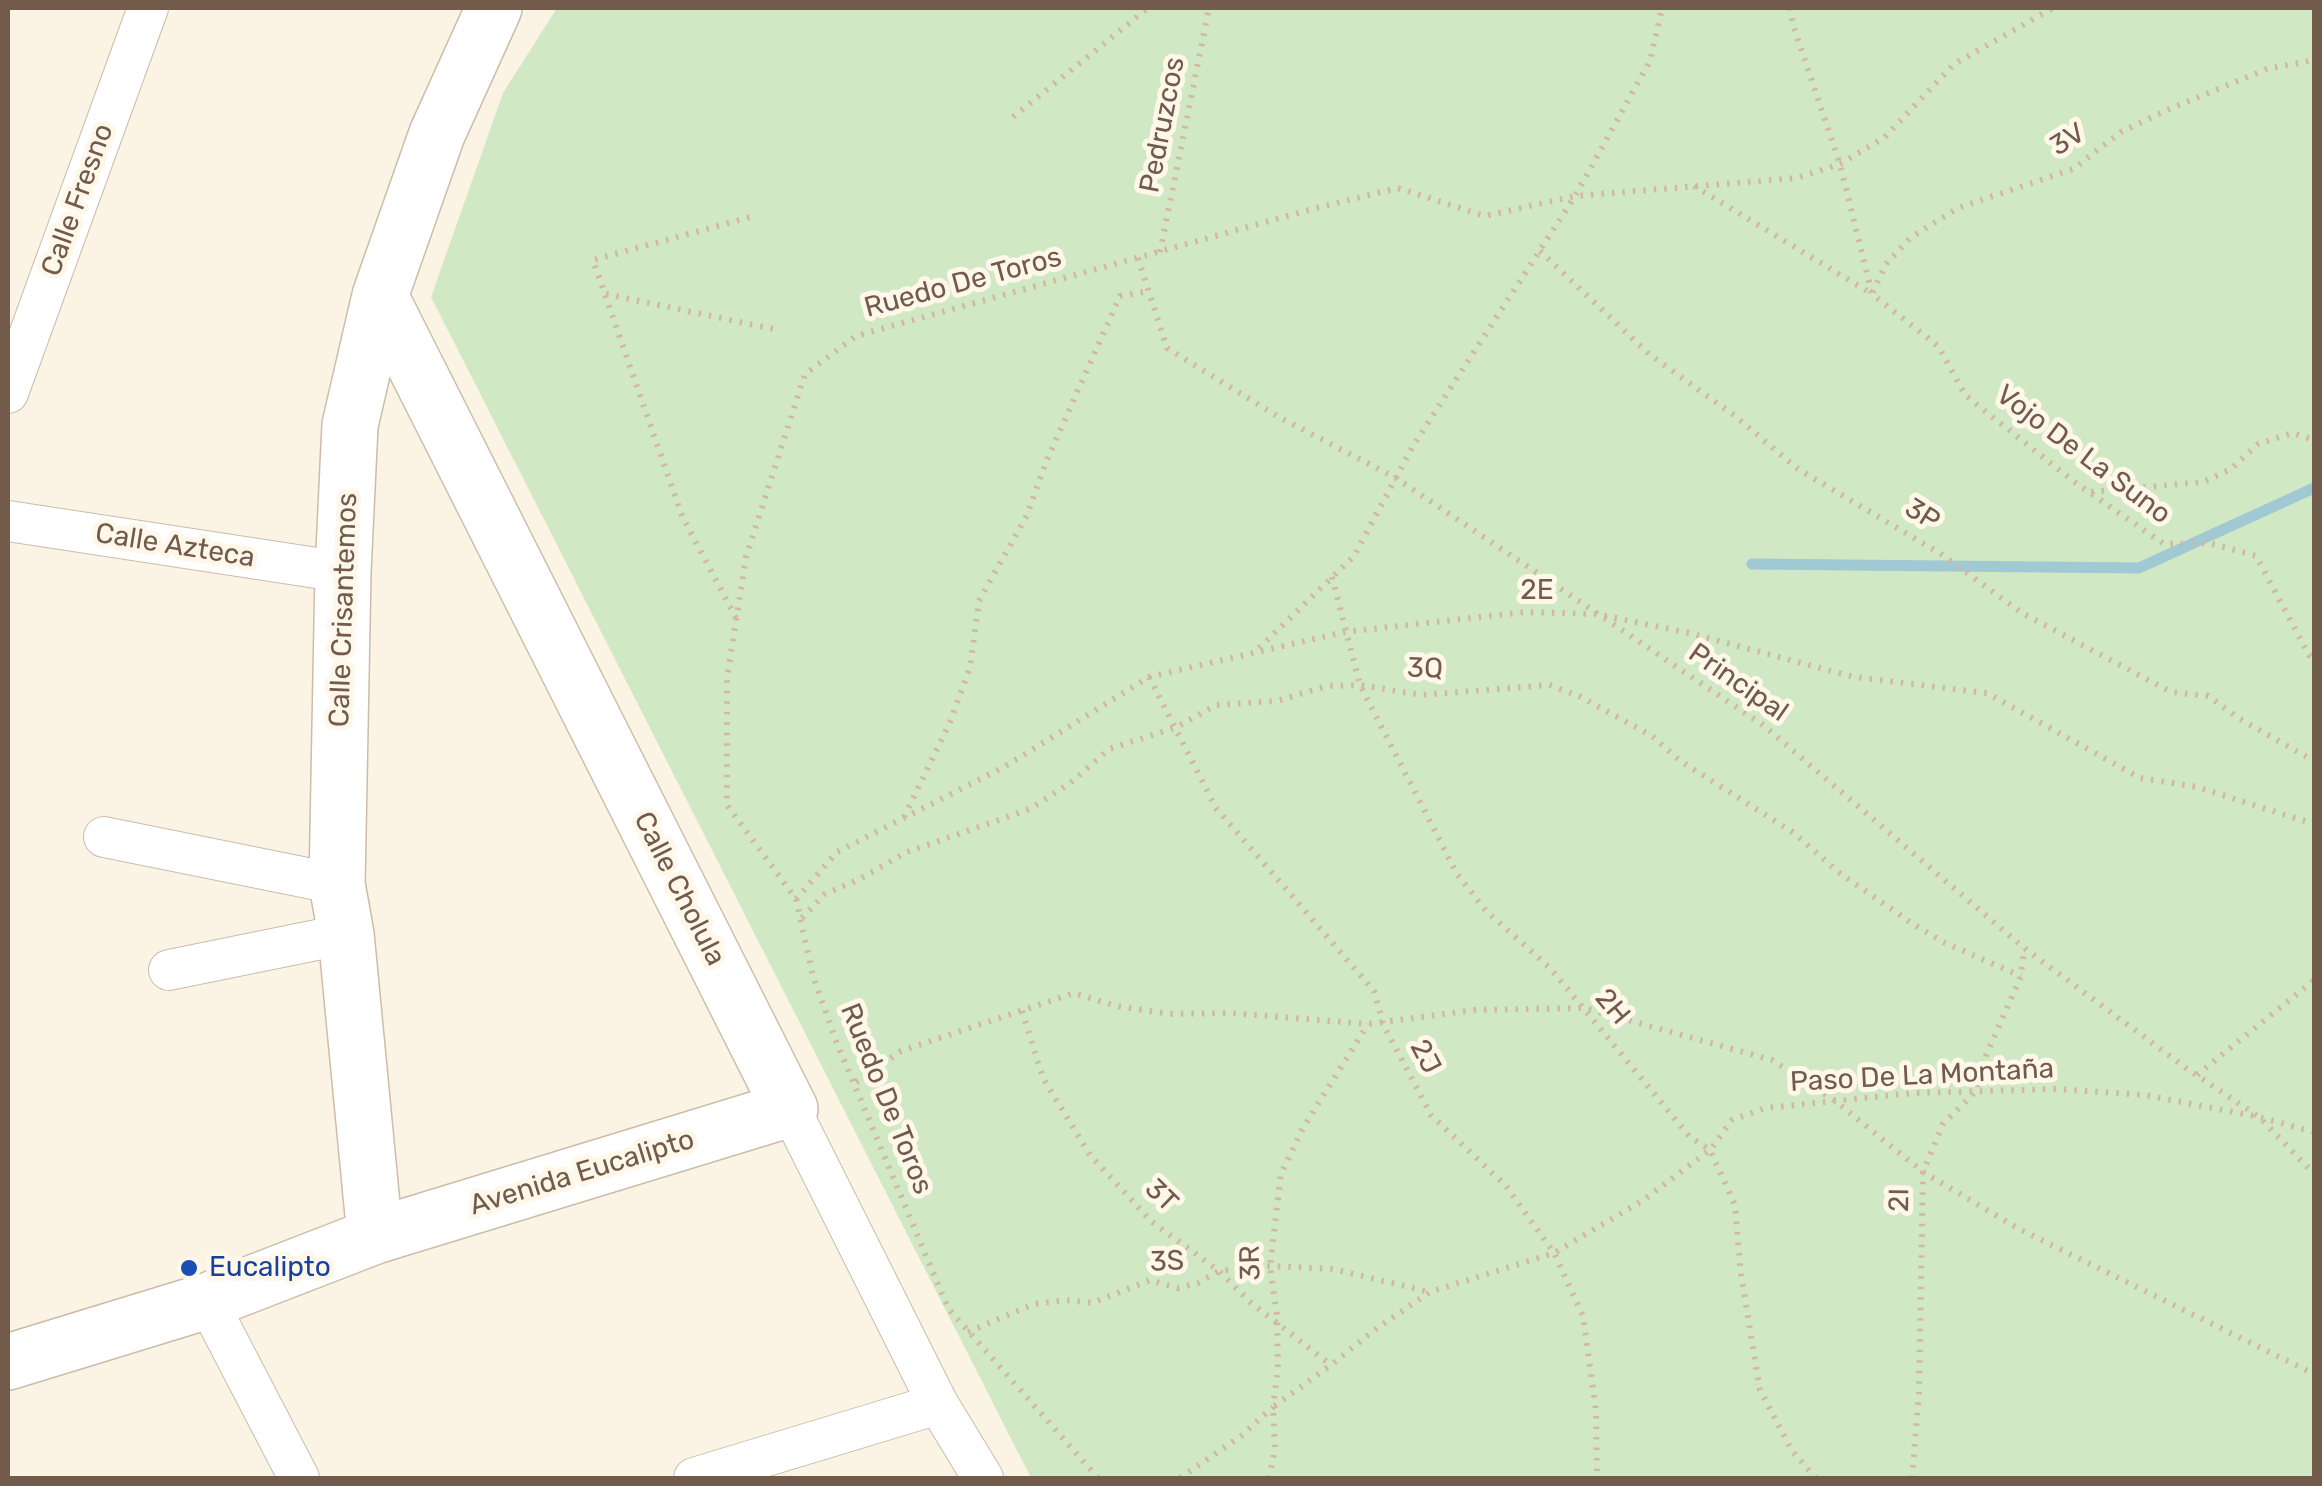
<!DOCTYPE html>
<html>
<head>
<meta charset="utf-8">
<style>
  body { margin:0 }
  #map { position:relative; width:2322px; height:1486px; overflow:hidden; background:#fbf4e4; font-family:Rubik,sans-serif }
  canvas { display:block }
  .frame { position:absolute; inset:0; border:10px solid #725b4b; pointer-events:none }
</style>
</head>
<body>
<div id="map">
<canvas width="2322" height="1486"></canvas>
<div class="frame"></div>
</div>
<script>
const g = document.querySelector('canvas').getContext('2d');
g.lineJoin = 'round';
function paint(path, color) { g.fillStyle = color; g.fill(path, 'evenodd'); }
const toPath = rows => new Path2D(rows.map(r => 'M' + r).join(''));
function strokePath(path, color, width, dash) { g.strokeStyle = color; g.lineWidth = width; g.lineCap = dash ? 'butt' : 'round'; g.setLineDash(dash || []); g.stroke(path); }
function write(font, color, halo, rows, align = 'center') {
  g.font = font + ' Rubik,sans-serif'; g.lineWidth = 10; g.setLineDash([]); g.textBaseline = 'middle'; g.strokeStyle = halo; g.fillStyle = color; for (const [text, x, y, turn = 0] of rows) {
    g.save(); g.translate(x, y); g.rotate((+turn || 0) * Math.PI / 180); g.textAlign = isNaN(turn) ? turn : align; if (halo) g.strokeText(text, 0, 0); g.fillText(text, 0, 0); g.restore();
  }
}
paint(toPath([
  [557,8,2314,8,2314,1478,1031,1478,431,297,503,93]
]), '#d0e8c4');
strokePath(toPath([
  [1752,564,2139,568,2314,488]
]), '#a1c9d4', 11);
const street = toPath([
  [8,393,148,8],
  [8,521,343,572],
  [104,837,337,884],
  [169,970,346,934],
  [790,1109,938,1404,983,1478],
  [207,1301,299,1478],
  [694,1478,938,1404]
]);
const secondary = toPath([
  [375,1236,346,934,337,884,343,572,350,425,380,296,437,134,494,8],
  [8,1362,207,1301,375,1236,790,1109,380,296]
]);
strokePath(street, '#ccbcac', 42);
strokePath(secondary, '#cebca9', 58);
strokePath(toPath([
  [1790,8,1793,25,1840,164,1872,294,1939,347,1965,395,2073,481,2164,544,2209,543,2256,556,2309,655,2314,658],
  [1013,117,1148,8],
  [1694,186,1872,294,1886,264,1910,238,1958,208,2073,169,2121,132,2167,110,2267,69,2314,60],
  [1540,251,1649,354,1735,416,1798,469,1941,554,2022,613,2171,692,2208,696,2240,719,2314,761],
  [1160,252,1209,8],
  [1138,258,1167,348,1277,416,1396,478,1763,725,2024,948,2186,1068,2259,1117,2314,1174],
  [606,294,778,330],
  [2091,492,2203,482,2231,469,2258,444,2292,433,2314,440],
  [1332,577,1360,685,1457,874,1486,911,1550,968,1689,1136,1710,1150,1735,1205,1741,1275,1760,1390,1792,1451,1816,1478],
  [736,618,682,516,593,260,754,216],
  [1259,648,1354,556,1413,446,1575,196,1650,61,1662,8],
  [1149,677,1216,808,1374,991,1383,1024,1431,1115,1506,1186,1554,1253,1583,1316,1596,1411,1597,1478],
  [904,817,951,720,970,667,979,601,1027,515,1046,462,1120,296,1149,291],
  [796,899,837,852,1004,767,1149,677,1344,632,1526,612,1596,614,1689,633,1854,677,1987,693,2140,778,2197,787,2314,824],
  [802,918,825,894,860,879,907,852,1030,809,1069,784,1109,749,1177,727,1216,705,1277,701,1327,686,1360,685,1421,695,1549,685,1579,696,1652,736,1679,760,1794,833,1838,872,1913,924,1945,943,2021,976],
  [1022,1011,1043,1078,1090,1155,1152,1222,1219,1271,1250,1302,1331,1365],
  [2197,1075,2314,980],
  [856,1082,901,1051,1074,993,1116,1006,1170,1014,1230,1013,1368,1024,1474,1010,1584,1008,1772,1060,1834,1100,1923,1172,2019,1229,2314,1374],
  [968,1332,1034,1304,1066,1300,1092,1303,1150,1280,1178,1288,1198,1283,1219,1271,1270,1266,1333,1269,1430,1292],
  [1098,1478,948,1308,836,1041,813,976,796,899,727,805,727,678,746,557,805,374,856,336,1316,208,1398,188,1485,216,1575,196,1797,178,1840,164,1885,137,1954,64,2053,8],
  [1180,1478,1241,1436,1273,1407,1278,1368,1277,1316,1270,1266,1281,1174,1303,1128,1368,1024],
  [1269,1478,1275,1449,1273,1407,1331,1365,1373,1331,1430,1292,1554,1253,1642,1201,1710,1150,1732,1120,1766,1108,1914,1093,2056,1089,2145,1095,2259,1117,2314,1132],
  [1912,1478,1919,1392,1923,1172,1943,1124,1976,1091,1984,1060,2021,976,2024,948]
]), '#d3b8a1', 6, [2.5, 8]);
strokePath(street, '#fff', 40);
strokePath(secondary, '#fff', 55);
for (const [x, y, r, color] of [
  [189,1268,10,"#1a4fb4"]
]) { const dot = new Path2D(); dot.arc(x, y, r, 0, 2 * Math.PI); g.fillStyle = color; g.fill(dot); strokePath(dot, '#fef7ea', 4); }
write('28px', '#725b4b', '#fef7ea', [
  ["Pedruzcos",1163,125,-79],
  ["3V",2068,140,-32],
  ["Calle Fresno",78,200,-70],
  ["Ruedo De Toros",963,283,-15],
  ["Vojo De La Suno",2083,455,37],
  ["3P",1922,515,32],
  ["Calle Azteca",175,546,9],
  ["2E",1537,591],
  ["Calle Crisantemos",344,610,-88],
  ["3Q",1425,669,2],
  ["Principal",1738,683,35],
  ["Calle Cholula",679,889,63],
  ["2H",1612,1007,50],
  ["2J",1425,1057,62],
  ["Paso De La Montaña",1922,1076,-3],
  ["Ruedo De Toros",886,1099,68],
  ["Avenida Eucalipto",582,1173,-17],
  ["3T",1161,1196,44],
  ["2I",1900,1200,-89],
  ["3S",1167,1262,-2],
  ["3R",1251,1263,-91]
]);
write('28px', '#164399', '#fef7ea', [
  ["Eucalipto",209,1268]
], 'left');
</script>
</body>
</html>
